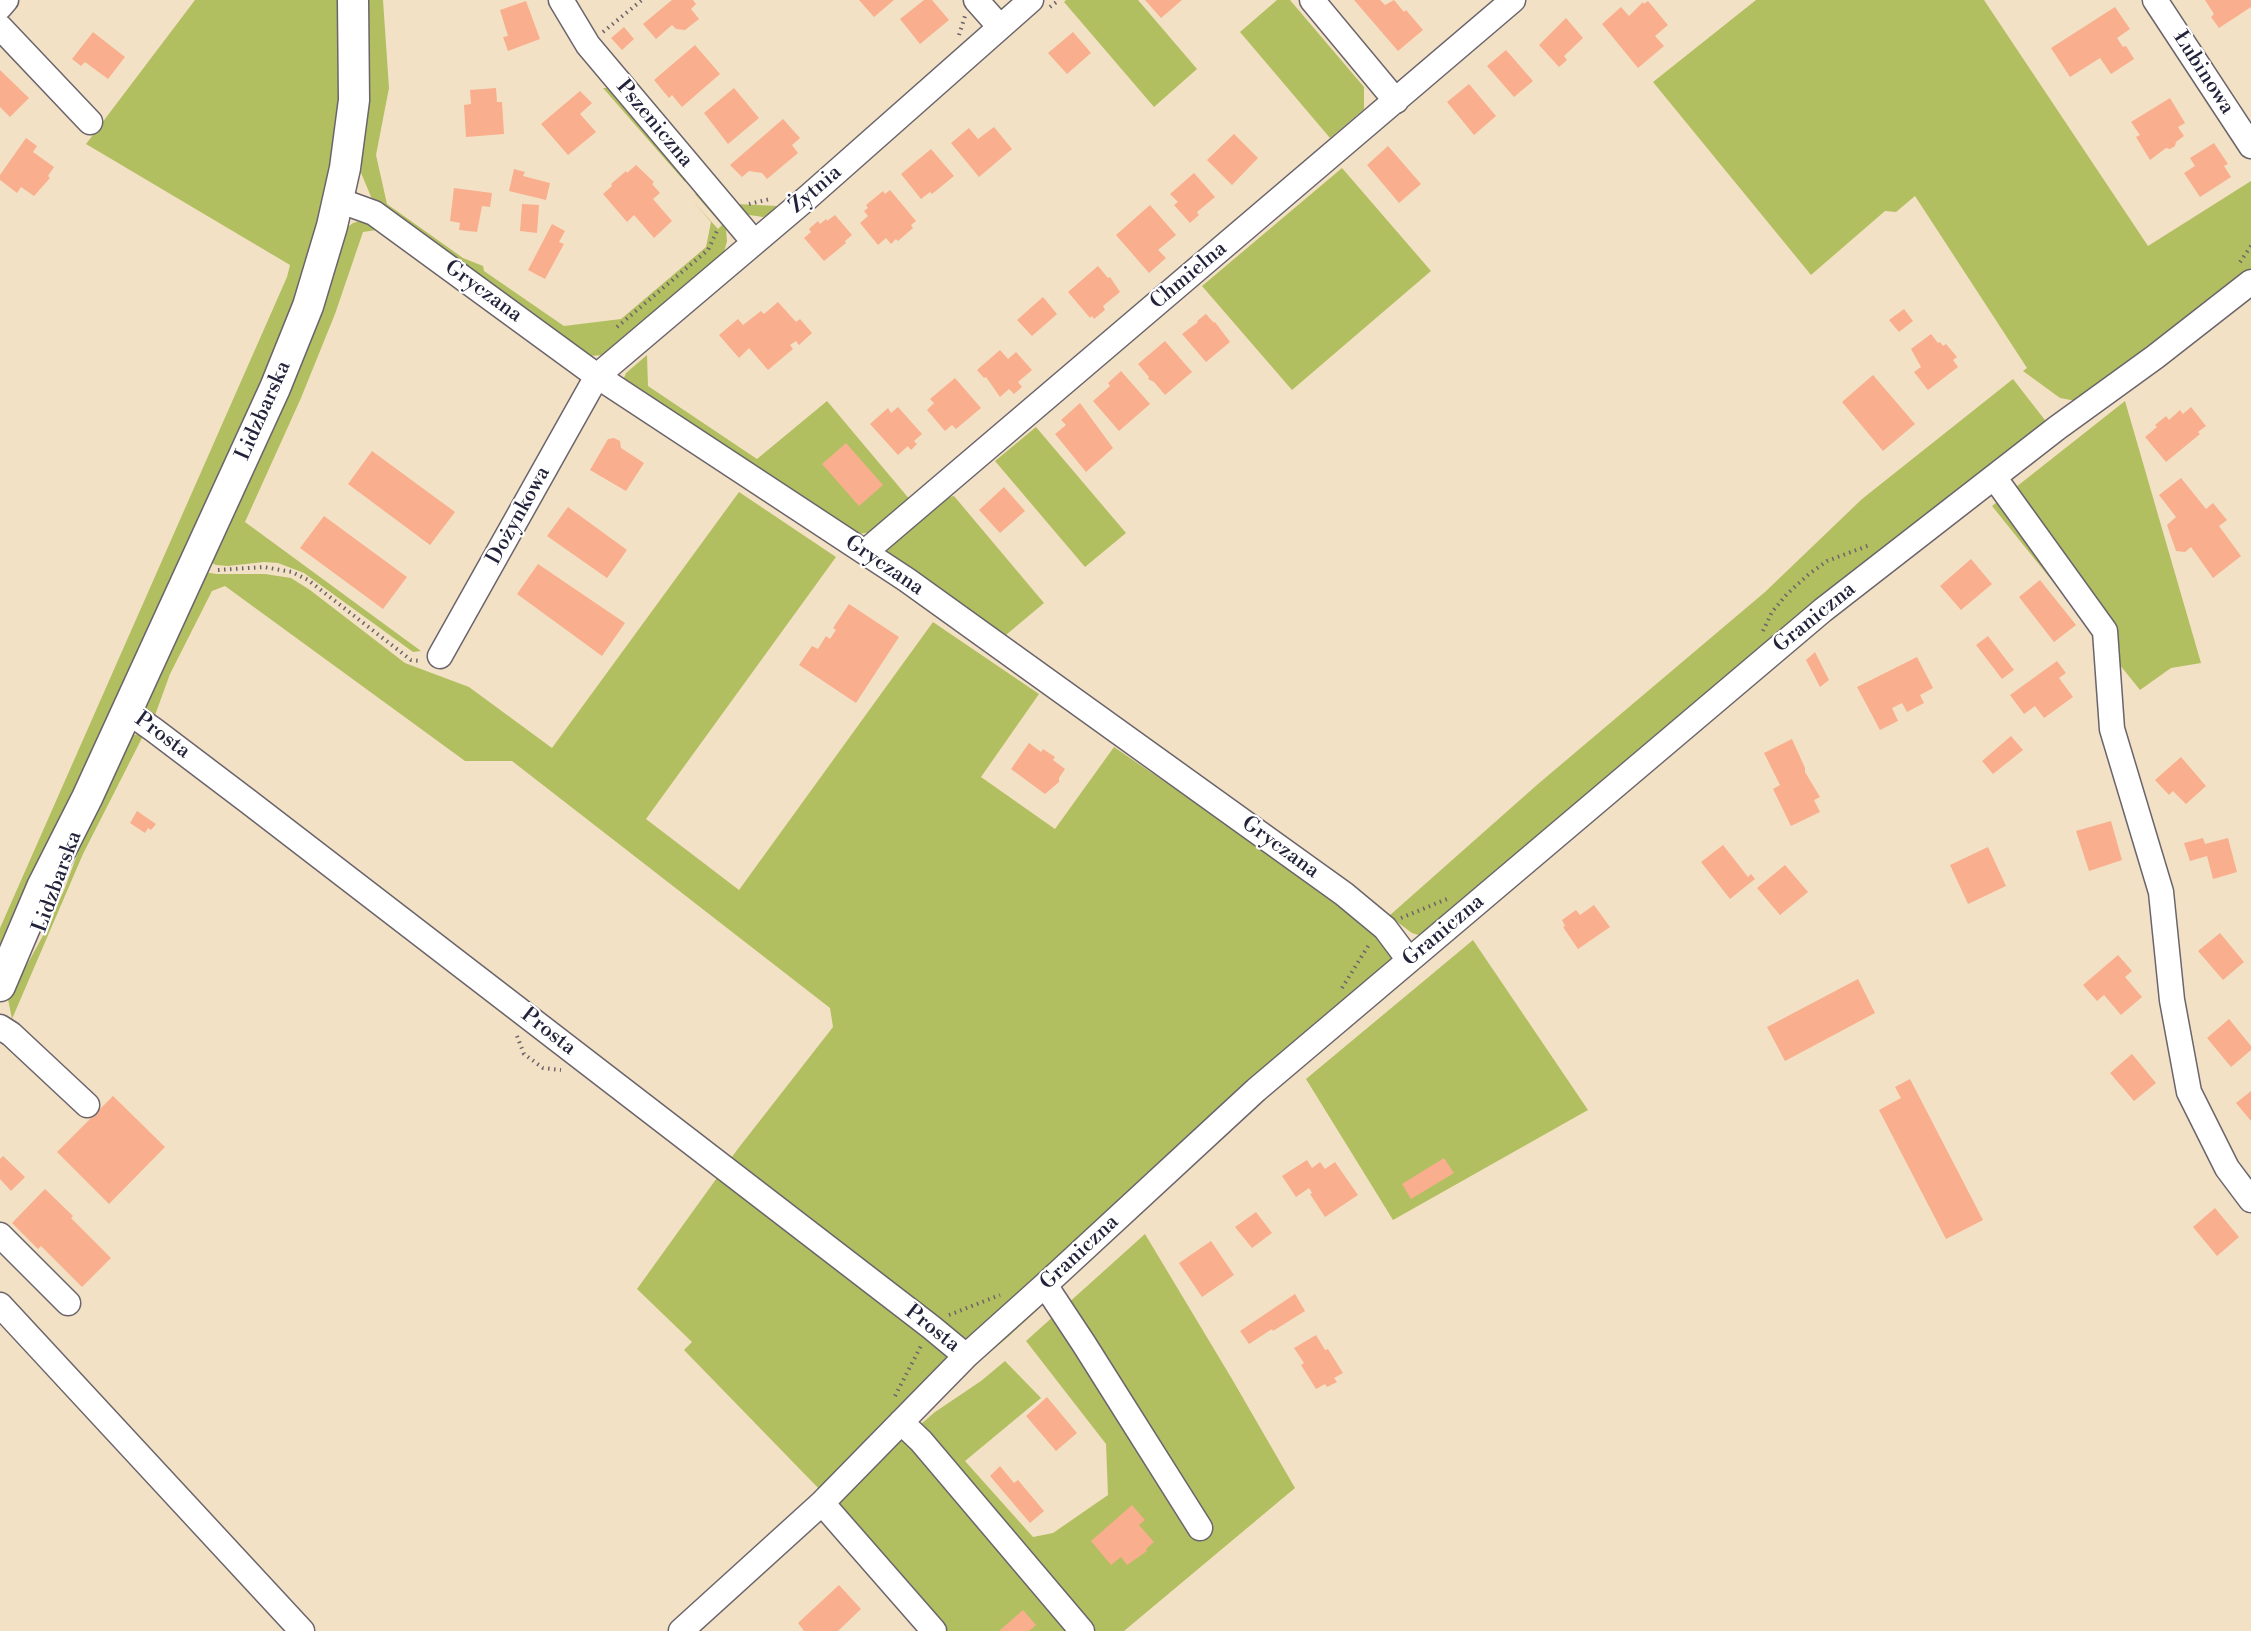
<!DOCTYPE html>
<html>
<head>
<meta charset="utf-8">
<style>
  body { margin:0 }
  canvas { display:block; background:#f3e1c5 }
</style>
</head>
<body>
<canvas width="2251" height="1631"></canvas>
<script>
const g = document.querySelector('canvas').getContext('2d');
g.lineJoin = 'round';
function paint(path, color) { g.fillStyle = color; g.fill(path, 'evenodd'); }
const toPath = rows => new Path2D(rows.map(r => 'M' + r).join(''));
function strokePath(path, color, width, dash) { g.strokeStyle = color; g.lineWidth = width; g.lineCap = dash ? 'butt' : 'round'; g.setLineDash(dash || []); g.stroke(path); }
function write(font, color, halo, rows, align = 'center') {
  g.font = font + ' "Libre Bodoni",serif'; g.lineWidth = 4.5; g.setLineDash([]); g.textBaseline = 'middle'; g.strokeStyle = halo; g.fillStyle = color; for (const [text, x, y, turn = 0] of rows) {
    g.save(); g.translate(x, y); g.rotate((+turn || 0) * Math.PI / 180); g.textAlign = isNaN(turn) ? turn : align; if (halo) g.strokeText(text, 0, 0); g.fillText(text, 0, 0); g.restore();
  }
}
paint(toPath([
  [195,0,342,0,343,23,336,162,296,295,246,418,0,961,0,928,287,277,290,265,86,144],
  [366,0,383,0,389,88,376,155,387,204,463,258,483,266,484,271,564,326,621,319,706,247,711,222,692,200,718,229,722,225,695,194,701,193,726,229,727,241,723,256,608,355,587,356,385,212,372,199,361,173,369,80],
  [1066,0,1138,0,1197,69,1154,107,1064,2],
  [1277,0,1290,0,1364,87,1364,109,1330,138,1240,32],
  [1756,0,1984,0,2148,246,2251,181,2251,283,2087,403,2060,398,2023,371,2027,368,1915,196,1896,212,1885,211,1811,275,1653,82],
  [603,88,608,88,685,176,685,182],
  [1342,168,1431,271,1292,390,1202,286],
  [737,204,777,206,780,208,763,217,749,215,740,211],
  [363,220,377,230,363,232,335,314,301,398,245,522,421,651,413,652,304,573,278,563,264,562,228,566,216,565,208,561,345,229,353,223],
  [647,355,648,386,757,459,827,401,911,501,871,532,858,534,627,385,624,378,626,373],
  [2013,379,2048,424,1422,936,1412,933,1389,916,1538,784,1765,592,1862,499],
  [2125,401,2201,663,2171,668,2140,690,1992,506],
  [1036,427,1126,533,1085,567,995,461],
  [739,492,836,557,646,819,739,890,933,622,1039,694,981,777,1055,829,1114,747,1298,873,1400,948,1404,960,1118,1230,1057,1292,1008,1337,823,1493,684,1350,692,1342,637,1289,737,1150,833,1027,830,1008,512,761,465,761,225,586,212,591,170,674,154,718,147,714,141,704,203,572,217,574,265,574,291,578,310,590,405,663,469,687,552,748],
  [954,496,1044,603,1000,640,889,556,887,550,890,541,941,499],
  [144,734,83,854,12,1019,8,999,45,932,65,888,88,824,129,735],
  [1473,940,1588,1110,1393,1220,1306,1079],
  [1145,1234,1232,1379,1295,1488,1124,1631,940,1631,839,1513,837,1496,935,1412,981,1381,1005,1361,1041,1398,965,1461,1033,1537,1053,1533,1108,1495,1106,1444,1026,1341]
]), '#b2bf60');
paint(toPath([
  [672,0,693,0,696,4,691,9,699,19,685,30,676,29,672,25,656,39,643,24],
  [859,0,894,0,874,17],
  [924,0,932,0,949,20,920,44,900,19],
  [1145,0,1182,0,1161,18],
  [1354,0,1380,0,1385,5,1394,0,1404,12,1406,10,1423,30,1398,51],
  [2205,0,2251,0,2251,7,2219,28,2211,17,2214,14],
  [526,1,540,39,508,51,503,37,508,36,500,10],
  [1648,1,1668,25,1655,36,1664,46,1638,68,1602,24,1621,7,1629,16,1643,2,1644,4],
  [2115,7,2130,29,2117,38,2123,47,2126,46,2134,59,2111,74,2100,58,2070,77,2051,48],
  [1566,18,1583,38,1564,56,1567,60,1559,67,1539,45],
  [624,27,634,39,622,50,611,38],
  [93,32,125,57,108,79,85,62,81,66,72,59],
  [1073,32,1091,53,1067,74,1048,53],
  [695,45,720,74,682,107,672,95,669,98,654,80],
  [1506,50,1533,81,1514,97,1487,66],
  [0,70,29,98,10,117,0,107],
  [1469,84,1496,116,1474,135,1447,102],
  [496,88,497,102,502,102,504,134,466,137,464,105,471,104,470,90],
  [734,88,759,118,728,144,704,113],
  [580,91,592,103,580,114,596,132,568,155,541,124],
  [2170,98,2185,123,2178,127,2184,136,2176,142,2175,146,2170,149,2166,148,2150,160,2136,137,2140,135,2131,122],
  [783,119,800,138,792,145,798,153,767,179,762,173,749,171,742,177,730,165],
  [994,127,1012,149,979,177,951,143,969,128,978,139],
  [1234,134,1258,158,1232,185,1207,160],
  [26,138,37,146,33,152,54,167,48,176,50,178,34,196,21,187,17,193,0,180,0,175],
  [2214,143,2228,164,2224,166,2231,177,2200,197,2184,173,2195,166,2190,158],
  [1388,146,1421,184,1399,203,1367,165],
  [931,149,954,176,932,194,930,192,921,199,901,174],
  [636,165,654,182,652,184,660,193,653,199,672,221,654,238,634,215,627,222,603,194,612,186,611,184,626,171,627,173],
  [514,169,525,172,523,176,550,183,546,200,509,191],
  [1194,173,1215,197,1197,212,1199,215,1190,223,1174,205,1178,202,1170,194],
  [454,188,492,193,490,207,482,206,477,232,459,230,460,223,450,221],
  [890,190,916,221,911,225,913,228,898,241,896,239,891,244,886,238,878,245,860,223,868,216,864,211,868,208,866,205,883,191,885,194],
  [522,204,539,205,537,233,520,231],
  [1150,205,1176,235,1158,250,1166,258,1149,273,1116,235],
  [835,215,852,235,845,241,846,243,824,261,804,238,811,232,809,229,818,221,820,224,826,219,827,221],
  [552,224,565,231,559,242,564,244,545,279,528,270],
  [1098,266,1108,278,1110,277,1120,292,1103,306,1105,310,1094,319,1092,316,1090,318,1068,292],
  [1043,297,1057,314,1032,336,1017,320],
  [778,302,796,322,800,319,812,333,799,345,796,341,790,345,793,349,768,370,749,348,739,358,719,335,738,319,743,325,761,311,764,314],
  [1904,309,1913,321,1899,332,1889,320],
  [1206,314,1214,323,1215,322,1230,342,1206,362,1182,334,1198,322,1197,321],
  [1931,334,1938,343,1940,342,1943,346,1946,344,1957,357,1953,360,1958,367,1928,390,1914,372,1921,367,1911,349],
  [1165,341,1192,372,1165,395,1154,382,1148,379,1149,377,1138,364],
  [1000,350,1008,359,1016,352,1032,370,1018,382,1022,387,1014,394,1009,389,1000,397,986,377,984,378,977,370],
  [1121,371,1150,404,1119,431,1093,401,1110,386,1108,383],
  [1873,375,1915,424,1883,451,1842,402],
  [955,378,981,408,956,429,952,425,945,431,927,410,934,403,930,399],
  [1080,403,1113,448,1086,472,1055,434,1066,425,1061,420],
  [898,407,922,434,914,441,917,444,911,450,908,446,898,455,870,424,888,408,891,413],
  [2191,407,2206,426,2198,432,2200,434,2166,462,2145,437,2157,427,2155,425,2166,416,2169,420,2180,410,2183,414],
  [614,438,620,441,621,448,644,463,626,491,590,470,608,439],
  [846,443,883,485,859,506,822,464],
  [372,451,455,512,430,545,348,484],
  [2181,478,2206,509,2213,503,2227,520,2219,526,2241,556,2213,578,2191,547,2185,552,2176,551,2167,525,2176,517,2159,495],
  [1004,487,1025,511,1000,533,979,510],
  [568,507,627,550,607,578,547,536],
  [324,516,407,577,383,609,300,548],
  [1971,559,1992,584,1961,610,1940,586],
  [538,564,625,623,602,656,517,594],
  [2040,580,2076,625,2054,642,2019,597],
  [849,604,899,637,856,703,799,665,812,646,818,649,826,636,830,639,836,630,833,628],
  [1988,636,2014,670,2002,679,1976,645],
  [1815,652,1829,680,1820,687,1806,660],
  [1917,657,1933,688,1920,695,1924,703,1907,712,1902,703,1892,708,1898,721,1880,730,1857,687],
  [2057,661,2066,673,2059,678,2073,697,2044,718,2035,706,2024,714,2010,695],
  [2011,736,2023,750,1993,774,1982,761],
  [1792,739,1805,768,1805,772,1820,797,1814,800,1820,812,1791,826,1773,789,1780,785,1764,753],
  [1029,743,1041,752,1043,749,1055,757,1053,760,1065,769,1059,778,1059,782,1045,794,1011,769],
  [2181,757,2206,786,2186,804,2173,791,2169,795,2155,780],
  [137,811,156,824,151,830,148,828,145,833,130,823],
  [2111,821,2122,860,2089,871,2076,831],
  [2203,838,2205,844,2228,838,2237,872,2213,879,2207,856,2190,861,2184,843],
  [1723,845,1748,877,1751,874,1755,879,1730,899,1701,862],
  [1988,847,2006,886,1968,904,1950,865],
  [1785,865,1808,892,1780,915,1757,888],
  [1594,905,1610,927,1578,949,1563,927,1565,926,1562,920,1576,910,1580,915],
  [2220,933,2244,962,2223,980,2198,951],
  [2118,955,2132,971,2125,977,2142,997,2121,1015,2104,995,2097,1001,2083,985],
  [1858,979,1875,1013,1785,1061,1767,1027],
  [2229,1019,2251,1046,2251,1050,2231,1067,2207,1038],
  [2132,1054,2156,1083,2134,1101,2110,1073],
  [1910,1079,1983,1220,1946,1239,1879,1110,1901,1098,1895,1087],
  [2251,1091,2251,1121,2236,1103],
  [113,1096,165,1147,109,1204,57,1152],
  [3,1156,25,1177,11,1191,0,1179,0,1159],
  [1444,1158,1454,1173,1411,1199,1402,1184],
  [1307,1160,1312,1168,1320,1162,1325,1169,1335,1162,1358,1195,1325,1217,1310,1194,1312,1193,1309,1188,1296,1197,1282,1176],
  [45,1189,73,1216,71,1218,111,1258,82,1287,41,1246,38,1249,12,1223],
  [2215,1208,2239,1237,2217,1256,2193,1227],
  [1256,1212,1272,1233,1252,1248,1235,1227],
  [1211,1241,1234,1275,1202,1297,1179,1263],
  [1295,1294,1305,1311,1273,1331,1272,1329,1249,1344,1240,1331],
  [1316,1335,1325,1350,1328,1349,1343,1373,1334,1378,1337,1382,1327,1387,1325,1384,1316,1389,1301,1365,1304,1363,1294,1348],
  [1047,1397,1077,1433,1056,1451,1026,1416],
  [1000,1466,1014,1483,1018,1480,1044,1511,1030,1523,990,1476],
  [1132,1505,1145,1520,1139,1525,1154,1542,1146,1549,1147,1551,1127,1565,1121,1557,1111,1565,1091,1541],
  [839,1585,861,1609,838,1631,804,1631,798,1623],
  [1023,1610,1036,1625,1029,1631,999,1631]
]), '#f9ae8e');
const minor = toPath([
  [561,0,588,45,754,242],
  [976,0,1000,27],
  [1312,0,1396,101],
  [2155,0,2251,146],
  [0,7,6,0],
  [0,27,90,122],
  [338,200,374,213,597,376,907,580,1344,894,1385,928,1409,960],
  [1994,477,2105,631,2112,729,2161,892,2172,1000,2189,1092,2227,1168,2251,1200],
  [865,552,1513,0],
  [440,656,597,376,807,198,1031,0],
  [127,711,154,730,249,802,931,1327,966,1356],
  [0,1027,11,1034,87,1105],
  [0,1235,68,1303],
  [1045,1285,1084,1344,1200,1528],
  [0,1305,302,1631],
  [901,1422,921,1441,1082,1631],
  [822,1503,934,1631],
  [681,1631,822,1503,966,1356,1045,1285,1256,1090,1823,610,2057,428,2155,357,2251,282]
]);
const major = toPath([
  [0,986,42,887,87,798,275,388,308,306,332,226,345,168,354,100,353,0]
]);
strokePath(minor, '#6b656b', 27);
strokePath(major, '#6b656b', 33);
strokePath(toPath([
  [1050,7,1059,0],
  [603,32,642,0],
  [959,35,965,16],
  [749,204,770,199],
  [2240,262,2251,246],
  [617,327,708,250,717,231],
  [218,570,264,567,292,572,308,580,411,660,420,661],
  [1763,631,1772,612,1787,594,1809,574,1827,561,1870,545],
  [1401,918,1447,899],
  [1342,988,1370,943],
  [517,1036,524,1054,543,1068,561,1070],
  [949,1315,1000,1295],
  [895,1396,922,1344]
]), '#6b656b', 4, [1.5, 4.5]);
strokePath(minor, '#fff', 24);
strokePath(major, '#fff', 30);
write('21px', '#22223b', '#fff', [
  ["Łubinowa",2203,73,57],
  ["Pszeniczna",654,124,50],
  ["Żytnia",816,190,-41],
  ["Chmielna",1189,276,-40],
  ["Gryczana",483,292,36],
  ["Lidzbarska",264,411,-66],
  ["Dożynkowa",519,516,-61],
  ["Gryczana",884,566,34],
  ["Graniczna",1815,618,-39],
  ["Prosta",162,736,36],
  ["Gryczana",1280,848,36],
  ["Lidzbarska",58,882,-70],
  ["Graniczna",1444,931,-40],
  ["Prosta",548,1032,38],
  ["Graniczna",1080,1253,-43],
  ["Prosta",932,1329,38]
]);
</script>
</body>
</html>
